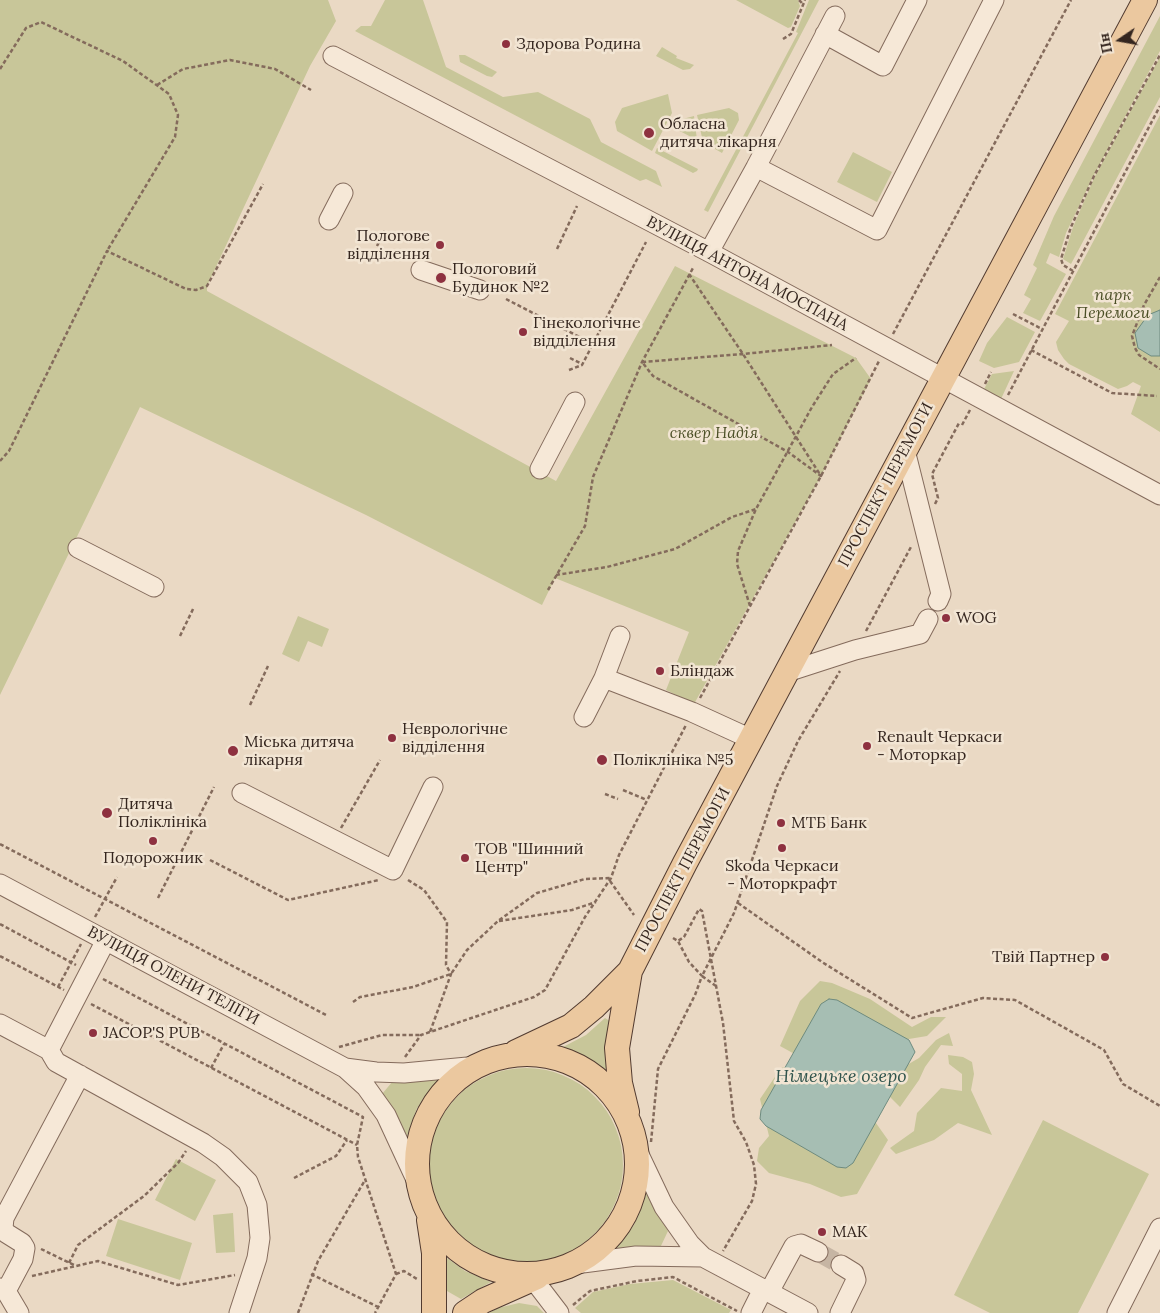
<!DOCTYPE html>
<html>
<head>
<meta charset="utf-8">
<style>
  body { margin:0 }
  #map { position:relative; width:1160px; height:1313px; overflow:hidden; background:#ead9c4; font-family:Lora,serif }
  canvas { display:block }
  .north { position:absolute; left:1095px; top:15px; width:50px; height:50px; -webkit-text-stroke:4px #f2e5d3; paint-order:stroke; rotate:258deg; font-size:14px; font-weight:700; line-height:20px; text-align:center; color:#35261f }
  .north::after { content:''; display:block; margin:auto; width:18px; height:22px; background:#35261f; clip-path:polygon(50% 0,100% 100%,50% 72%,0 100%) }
</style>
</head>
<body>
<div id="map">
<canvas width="1160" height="1313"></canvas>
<div class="north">Пн</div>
</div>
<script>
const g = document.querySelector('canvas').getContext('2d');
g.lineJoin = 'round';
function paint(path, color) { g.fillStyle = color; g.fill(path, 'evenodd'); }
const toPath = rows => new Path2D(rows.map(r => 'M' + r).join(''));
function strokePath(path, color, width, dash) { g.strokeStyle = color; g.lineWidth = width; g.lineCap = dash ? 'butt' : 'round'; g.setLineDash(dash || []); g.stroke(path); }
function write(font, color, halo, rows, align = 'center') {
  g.font = font + ' Lora,serif'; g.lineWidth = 5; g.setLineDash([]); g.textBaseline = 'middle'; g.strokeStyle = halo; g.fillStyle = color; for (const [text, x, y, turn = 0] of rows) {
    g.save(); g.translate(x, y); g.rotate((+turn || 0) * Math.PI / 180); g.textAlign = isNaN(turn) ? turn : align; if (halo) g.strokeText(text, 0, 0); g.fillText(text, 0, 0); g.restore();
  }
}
paint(toPath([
  [0,0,328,0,336,21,310,66,207,286,207,291,556,481,675,266,856,358,871,379,821,476,694,704,666,690,689,632,555,578,542,605,366,515,140,407,0,695],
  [385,0,423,0,446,67,503,97,538,92,590,119,601,142,656,171,662,187,646,179,640,181,355,31,361,26,371,26],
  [736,0,798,0,800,6,791,27,788,28],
  [809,0,819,0,708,212,704,210,798,33,796,32],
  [1160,16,1160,51,1093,177,1066,233,1059,257,1050,253,1046,263,1066,274,1040,321,1023,313,1031,299,1024,295,1037,268,1033,265,1054,216],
  [662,47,677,56,676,58,694,65,690,69,683,70,656,56],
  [459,55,465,55,497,72,492,77,487,76,460,62],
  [1160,57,1160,97,1071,264,1063,259,1073,227,1095,176],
  [668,94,672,113,652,151,617,131,615,122,622,108],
  [729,108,738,113,739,120,722,153,703,142,697,115],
  [1160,115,1160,432,1131,414,1141,386,1133,382,1127,386,1118,389,1069,364,1064,359,1058,350,1056,342,1069,321,1055,314],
  [694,116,697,140,672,127,675,121],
  [657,148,698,169,697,171,693,173,655,153],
  [853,152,892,172,877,202,837,182],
  [1007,317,1035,332,1019,362,994,368,979,361,987,343],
  [1014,371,1001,399,982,393,992,374],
  [298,616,329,629,322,647,308,641,299,662,282,654],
  [820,981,832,983,870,999,912,1027,931,1017,946,1017,927,1036,800,1057,780,1046,800,1001],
  [605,1018,610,1021,607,1071,588,1058,563,1047,586,1035],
  [949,1033,953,1046,941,1045,925,1067,919,1080,900,1107,883,1090,900,1069,919,1058,936,1040],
  [948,1055,963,1057,972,1062,974,1074,971,1090,992,1135,958,1123,934,1140,896,1154,890,1148,914,1131,917,1113,941,1088,962,1091,962,1074,949,1064],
  [794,1065,871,1116,888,1140,857,1194,841,1197,810,1184,769,1173,757,1161,759,1148,769,1136,760,1099,781,1068],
  '429 1165a97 97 0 1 1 194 0a97 97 0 1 1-194 0Z',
  [439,1079,417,1108,406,1139,382,1094,393,1081,408,1082],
  [1043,1120,1149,1174,1078,1313,990,1313,954,1295],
  [176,1159,216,1180,195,1221,155,1200],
  [647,1191,668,1231,660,1248,614,1251,634,1225],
  [233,1213,235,1252,216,1253,213,1215],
  [118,1219,192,1243,180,1280,106,1256],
  [447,1258,465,1271,491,1282,461,1299,447,1291],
  [673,1280,731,1310,729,1313,581,1313,575,1308,593,1292,630,1284],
  [519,1303,537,1306,544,1313,489,1313,498,1308]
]), '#c8c699');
const water = toPath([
  [1160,310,1160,356,1151,356,1138,348,1135,333,1148,315,1160,310],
  [829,999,837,1000,909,1040,915,1052,853,1163,846,1168,837,1167,766,1126,760,1119,761,1110,821,1004,829,999]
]);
paint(water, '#a6beb3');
strokePath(water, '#6e8b7f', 1);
strokePath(toPath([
  [818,1252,841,1265]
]), '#c6b5a3', 19, [19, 9]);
const minor = toPath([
  [825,34,883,66,917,0],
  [333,56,709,252,1160,495],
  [756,167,835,16],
  [329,220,343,193],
  [709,252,756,167,877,230,994,0],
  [421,270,480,290],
  [905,450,941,594,938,601],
  [540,469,575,402],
  [78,548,154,587],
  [787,672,855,650,920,634,928,619],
  [604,678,620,636],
  [584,717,604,678,692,712,751,739],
  [242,793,393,870,433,787],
  [0,884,345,1068,366,1087,386,1115,418,1184],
  [106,940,49,1050,56,1062,203,1143,223,1157,248,1182,257,1205,260,1238,257,1258,239,1313],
  [0,1024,49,1050],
  [345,1068,376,1072,404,1073,478,1066],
  [635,1146,664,1207,690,1244,703,1257,808,1313],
  [575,1264,636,1256,703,1257],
  [533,1279,559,1313],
  [0,1288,6,1291,19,1313],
  [6,1291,23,1259,25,1248,22,1243,6,1233,3,1228,4,1218,80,1075],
  [769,1292,794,1246,801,1244,818,1252],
  [751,1313,763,1289],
  [840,1313,856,1280,854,1273,841,1265],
  [1117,1313,1160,1228]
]);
const major = toPath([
  [516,1052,571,1026,594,1007,630,971],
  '417 1164a110 110 0 1 1 220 0a110 110 0 1 1-220 0Z',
  [627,1112,620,1083,617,1048,630,971,685,863,1145,0],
  [429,1220,434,1253,434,1313],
  [465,1313,483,1301,537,1277]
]);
strokePath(minor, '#846b5c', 21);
strokePath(major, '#523b30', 26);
strokePath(toPath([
  [799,0,804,5],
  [783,39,791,34,805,0],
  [0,69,26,28,41,22,123,61,169,94,178,115,175,137,107,251],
  [157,85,183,69,230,60,275,69,311,90],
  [377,246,385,230],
  [557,249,577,206],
  [1073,271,1063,265,1061,259,1071,227,1094,176,1160,55],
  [689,274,743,354,821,476,788,452,653,376,642,362,743,354,832,345],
  [1160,277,1144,305,1132,336,1135,348,1139,355,1160,369],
  [506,299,593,344],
  [1013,314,1042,329],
  [893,334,1071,0],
  [1031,350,1112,393,1157,396],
  [570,358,582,364],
  [569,370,582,365,646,242],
  [985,384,991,372],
  [1008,395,1160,106],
  [962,425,970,410],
  [0,461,9,451,107,251,186,289,196,290,207,286,263,184],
  [935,504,938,498,932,474,959,423],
  [556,575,607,567,675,549,732,517,756,509],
  [548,590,585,526,593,477,642,362,693,268],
  [750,606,737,564,738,551,756,509,812,407,833,374,856,358],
  [866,631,912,545],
  [180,636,194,607],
  [700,698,821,476,879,361],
  [250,705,268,666],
  [623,790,647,800],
  [605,794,618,799],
  [341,828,380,760],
  [0,844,328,1016],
  [210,860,288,900,379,880],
  [408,880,424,890,447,922,446,965,451,974,430,1032],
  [610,881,634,915],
  [158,898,214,787],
  [738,903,822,962,912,1018,983,998,1015,1000,1104,1050,1123,1084,1160,1106],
  [95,917,117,877],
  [499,921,572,910,596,902],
  [0,924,76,965],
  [673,938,678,941,684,937,699,909,702,911,723,1023,734,1121,746,1142,754,1165,756,1184,752,1201,723,1251],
  [0,956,64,990],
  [103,979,363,1117,357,1145,358,1157,396,1274,375,1313],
  [716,986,702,976,734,913,777,786,798,741,840,671],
  [58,987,81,944],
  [353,1002,360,997,413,987,451,974,467,950,498,921,537,893,585,879,611,878],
  [91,1004,357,1145],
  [339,1047,382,1035,421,1035],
  [405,1057,421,1035,534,997,545,990,585,917,611,878,619,855,686,725],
  [211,1068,224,1044],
  [651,1142,658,1069,695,995,702,976,689,962,678,941],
  [294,1178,336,1156,347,1140],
  [41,1249,74,1265],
  [69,1263,78,1245,144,1196,178,1163,186,1151],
  [311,1274,378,1307],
  [396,1274,404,1271,417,1279],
  [32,1276,98,1261,178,1285,235,1275],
  [573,1305,590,1291,637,1281,673,1277,737,1311],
  [298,1313,318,1261,365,1180]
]), '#846b5c', 2.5, [4, 2.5]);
strokePath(minor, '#f6e8d7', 19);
strokePath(major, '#ebc89f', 24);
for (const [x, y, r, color] of [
  [506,44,5,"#8e3140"],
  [649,133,6,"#8e3140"],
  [440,245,5,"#8e3140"],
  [441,278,6,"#8e3140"],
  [523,332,5,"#8e3140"],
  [946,618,5,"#8e3140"],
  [660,671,5,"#8e3140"],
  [392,738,5,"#8e3140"],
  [867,746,5,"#8e3140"],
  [233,751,6,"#8e3140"],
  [602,760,6,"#8e3140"],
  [107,813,6,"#8e3140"],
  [781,823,5,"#8e3140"],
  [153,841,5,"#8e3140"],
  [782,848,5,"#8e3140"],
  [465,858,5,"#8e3140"],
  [1105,957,5,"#8e3140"],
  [93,1033,5,"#8e3140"],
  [822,1232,5,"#8e3140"]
]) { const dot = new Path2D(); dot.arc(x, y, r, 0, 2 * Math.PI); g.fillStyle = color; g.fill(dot); strokePath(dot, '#f2e5d3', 2); }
write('16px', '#35261f', '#f2e5d3', [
  ["Здорова Родина",516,44],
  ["Обласна",660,124],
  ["дитяча лікарня",660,142],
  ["Пологове",430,236,"right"],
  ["відділення",430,254,"right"],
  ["Пологовий",452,269],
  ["Будинок №2",452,287],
  ["Гінекологічне",533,323],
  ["відділення",533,341],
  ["WOG",956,618],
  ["Бліндаж",670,671],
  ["Неврологічне",402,729],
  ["відділення",402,747],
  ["Renault Черкаси",877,737],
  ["- Моторкар",877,755],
  ["Міська дитяча",244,742],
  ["лікарня",244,760],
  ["Поліклініка №5",613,760],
  ["Дитяча",118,804],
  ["Поліклініка",118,822],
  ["МТБ Банк",791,823],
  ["ТОВ \"Шинний",475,849],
  ["Центр\"",475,867],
  ["Подорожник",153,858,"center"],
  ["Skoda Черкаси",782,866,"center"],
  ["- Моторкрафт",782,884,"center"],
  ["Твій Партнер",1095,957,"right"],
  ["JACOP'S PUB",103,1033],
  ["МАК",832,1232]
], 'left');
write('16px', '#35261f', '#f2e5d3', [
  ["ВУЛИЦЯ АНТОНА МОСПАНА",747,274,28],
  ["ПРОСПЕКТ ПЕРЕМОГИ",886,485,-62],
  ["ПРОСПЕКТ ПЕРЕМОГИ",683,870,-62],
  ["ВУЛИЦЯ ОЛЕНИ ТЕЛІГИ",173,976,28]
]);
write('italic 16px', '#4c5027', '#f2e5d3', [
  ["парк",1113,295],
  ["Перемоги",1113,313],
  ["сквер Надія",714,433]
]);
write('italic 18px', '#2f534c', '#f2e5d3', [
  ["Німецьке озеро",841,1077]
]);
</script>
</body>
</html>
